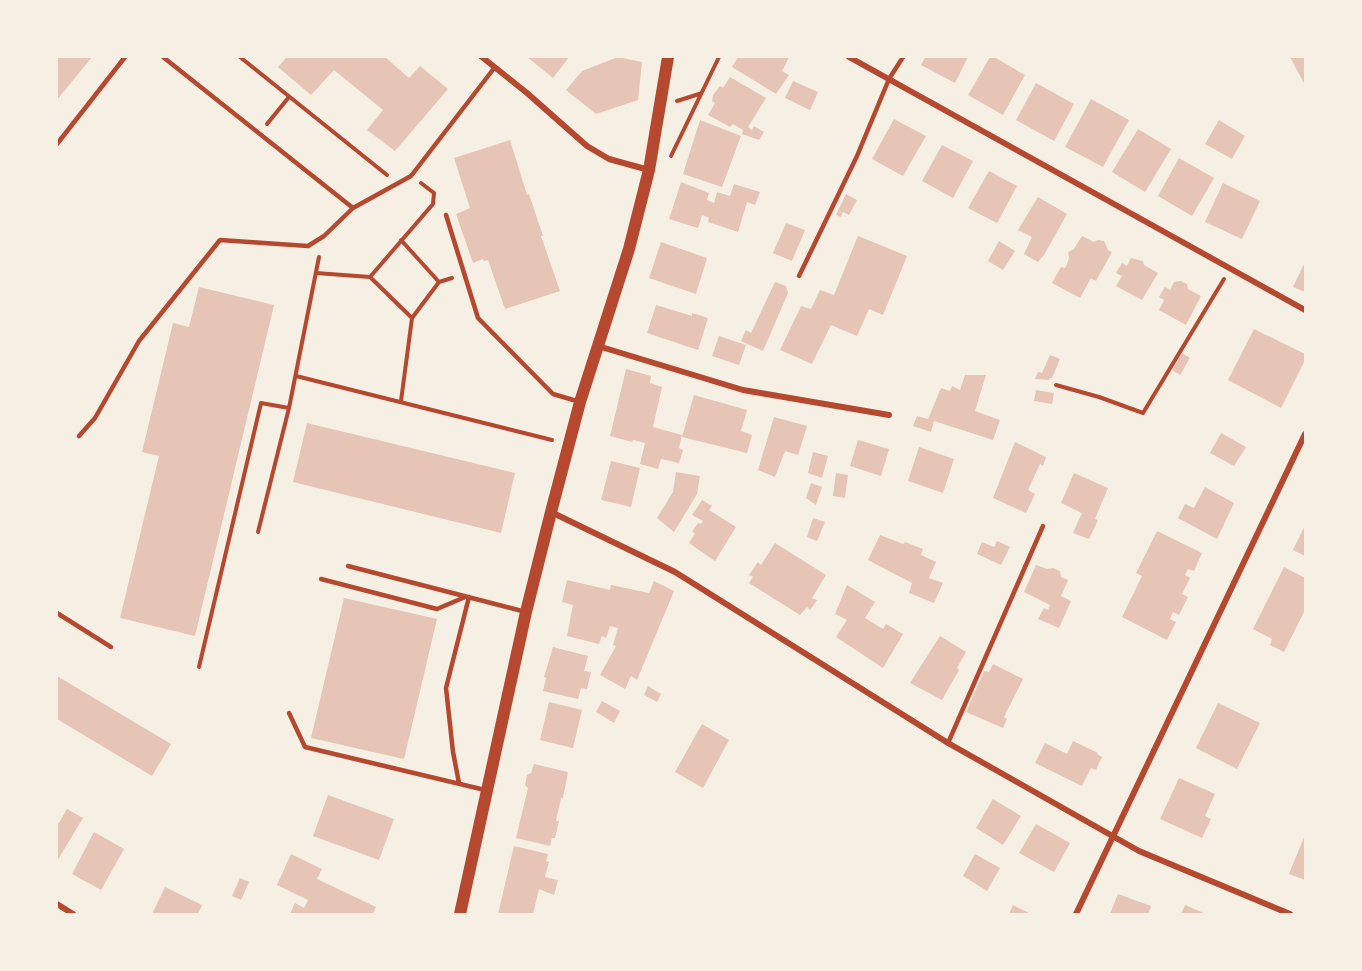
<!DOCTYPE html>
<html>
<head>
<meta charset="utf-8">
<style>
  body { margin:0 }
  #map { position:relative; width:1362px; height:971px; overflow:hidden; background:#f6efe4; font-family:Montserrat,sans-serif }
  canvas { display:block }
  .frame { position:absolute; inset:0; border:58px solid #f6efe4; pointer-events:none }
</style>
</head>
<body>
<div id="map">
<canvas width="1362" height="971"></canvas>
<div class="frame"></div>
</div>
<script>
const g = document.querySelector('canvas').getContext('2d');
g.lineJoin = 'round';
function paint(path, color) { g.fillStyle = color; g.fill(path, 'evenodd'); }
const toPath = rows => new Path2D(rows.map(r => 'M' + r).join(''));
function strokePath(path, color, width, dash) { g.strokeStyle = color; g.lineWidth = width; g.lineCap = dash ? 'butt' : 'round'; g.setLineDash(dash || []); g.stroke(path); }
paint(toPath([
  [57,57,92,57,57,100],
  [287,57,385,57,409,78,420,66,448,89,395,151,367,130,383,110,334,70,311,95,278,67],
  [527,57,569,57,553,78],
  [618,57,642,62,638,100,596,114,566,90,582,71],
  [738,57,789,57,782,71,789,75,776,94,732,67],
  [925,57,968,57,955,83,921,65],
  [990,57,994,57,1025,75,1003,115,968,95],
  [1290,57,1305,57,1305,85],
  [730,77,766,98,748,127,752,130,754,126,764,132,759,140,742,134,743,130,733,124,730,127,708,115,715,103,712,101,713,95,720,86,723,88],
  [793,81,818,92,810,110,785,98],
  [1036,83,1074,104,1054,141,1016,120],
  [1091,99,1129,120,1103,167,1065,147],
  [894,119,926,136,903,176,872,159],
  [700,120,741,136,722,187,683,174],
  [1219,120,1245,136,1232,159,1205,144],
  [1138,129,1171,149,1145,192,1112,172],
  [510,140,527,195,529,194,543,236,541,236,560,291,505,309,488,260,484,261,483,259,473,263,456,214,470,208,454,158],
  [942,145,973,161,953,198,922,181],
  [1179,158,1214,178,1192,216,1158,196],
  [989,171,1017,186,997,223,968,208],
  [681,182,709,193,707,200,714,203,717,192,730,196,734,184,760,192,755,205,747,202,738,232,708,222,709,218,702,215,698,228,669,219],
  [1223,183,1260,201,1242,239,1205,222],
  [846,194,857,200,849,215,843,212,841,217,836,215],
  [1038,197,1067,214,1044,255,1038,262,1024,254,1032,237,1018,230],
  [786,223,805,230,792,261,773,253],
  [858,236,907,256,883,315,869,309,857,336,831,325,812,364,780,350,801,306,811,309,820,290,834,295],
  [1082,236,1094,242,1098,240,1104,241,1108,250,1112,252,1096,281,1091,278,1080,298,1052,283,1061,267,1065,268,1067,264,1069,258,1068,252,1074,249],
  [999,241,1015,251,1003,270,988,261],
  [661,242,707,258,696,294,649,278],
  [1131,258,1143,261,1144,265,1158,273,1142,300,1116,286,1122,276,1116,273,1122,263,1127,266],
  [1305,262,1305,292,1293,287],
  [1181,281,1187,284,1188,289,1201,296,1186,325,1159,310,1164,300,1159,297,1165,287,1170,290,1174,282],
  [775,282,786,286,788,293,763,351,741,341,746,330,751,333],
  [199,287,274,305,195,636,120,618,159,456,142,452,173,323,189,327],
  [656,305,692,316,692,313,708,318,698,350,647,333],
  [1254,329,1305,354,1305,360,1281,408,1228,380],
  [719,336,746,345,739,365,712,356],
  [1182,353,1190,358,1180,375,1172,370],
  [1050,355,1060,359,1052,378,1050,378,1049,380,1035,379,1038,372,1042,373],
  [626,369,651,376,650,383,662,387,653,427,682,435,679,448,683,450,679,463,661,459,658,469,640,464,645,443,633,440,632,442,610,436],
  [965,375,986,375,975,411,1000,420,993,440,934,421,931,432,913,426,917,416,928,419,941,388,950,391,952,386,960,390],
  [1036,390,1054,393,1052,404,1034,401],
  [694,395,747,410,741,431,752,435,747,453,682,437],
  [774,417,807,426,798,455,785,451,775,477,758,470],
  [307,423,515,473,501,533,293,482],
  [1221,433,1246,447,1234,466,1210,453],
  [858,440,889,449,881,476,850,466],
  [1015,442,1046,457,1043,466,1040,464,1028,490,1035,494,1026,513,993,498],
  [919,447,954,459,943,493,908,481],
  [813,452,828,456,822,478,808,473],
  [611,461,640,468,631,507,601,500],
  [676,472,700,476,697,494,674,532,657,518,673,492],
  [836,473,848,475,845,498,833,496],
  [1074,473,1108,488,1095,519,1098,520,1089,539,1073,533,1082,513,1061,503],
  [811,483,822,487,816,505,806,498],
  [1205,487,1234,503,1217,539,1178,518,1185,504,1194,508],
  [702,500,712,506,709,510,736,527,715,561,689,543,695,533,692,532,698,523,701,524,703,521,692,515],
  [813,518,825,522,817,541,807,537],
  [1305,525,1305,556,1293,550],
  [1157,531,1202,553,1194,571,1188,569,1185,575,1190,578,1182,594,1188,597,1179,615,1173,612,1170,619,1176,622,1167,640,1122,617,1142,576,1136,573],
  [880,535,903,544,905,542,923,549,921,555,936,562,929,578,943,583,934,603,909,593,912,583,868,560],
  [997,541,1010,547,1001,565,977,554,982,542,994,547],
  [775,543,826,575,812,598,817,600,810,610,807,607,800,615,749,583,753,577,749,575,758,562,761,565],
  [1036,565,1047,569,1053,568,1060,571,1061,577,1068,580,1061,596,1071,601,1059,628,1038,619,1044,608,1048,610,1050,605,1024,592],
  [1284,567,1305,578,1305,610,1284,652,1270,645,1272,639,1253,629],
  [567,580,610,590,611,585,649,593,654,581,674,591,637,680,631,676,625,689,600,675,616,646,613,645,618,628,610,626,606,638,602,636,599,644,567,636,573,605,562,602],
  [847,585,875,602,865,618,883,629,886,624,903,634,883,668,836,637,847,620,835,614],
  [344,598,437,619,404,759,311,738],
  [940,636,966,652,957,668,959,670,942,700,910,683],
  [553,647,588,656,584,671,591,672,587,689,581,688,578,699,543,691,546,678,544,677],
  [993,664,1023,679,1004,717,1007,719,1003,728,966,712,984,671,989,672],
  [57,676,171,744,152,776,57,719],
  [648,686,661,694,657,702,644,695],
  [602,701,620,711,614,723,596,712],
  [549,702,582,710,573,748,540,740],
  [1218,703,1260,723,1237,769,1196,748],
  [702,724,729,740,703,788,675,772],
  [1073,741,1098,753,1097,754,1102,757,1096,770,1091,768,1082,786,1035,763,1045,743,1067,754],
  [534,764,568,772,563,798,561,798,556,821,559,821,555,838,552,838,550,846,516,838,528,788,525,785,527,775,531,773],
  [1179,778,1215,794,1205,816,1211,819,1202,838,1160,819],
  [328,795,394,819,379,860,313,836],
  [993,799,1021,816,1003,845,976,828],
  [67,809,83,818,57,861,57,822,59,823],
  [1036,824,1070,843,1054,872,1019,853],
  [94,832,124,849,101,890,72,874],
  [1305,835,1305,880,1289,874],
  [514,846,548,854,546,861,549,862,545,877,558,880,554,895,539,889,533,914,498,914],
  [291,854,322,869,317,879,376,907,373,914,290,914,295,903,304,908,308,900,277,885],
  [975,854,1000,868,987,891,963,876],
  [240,878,249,882,241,900,232,896],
  [165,887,202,905,198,914,152,914],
  [1118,894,1151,906,1148,914,1110,914],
  [1013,905,1031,914,1009,914],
  [1185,905,1206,914,1181,914]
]), '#e6c5b7');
strokePath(toPath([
  [240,57,387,175],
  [677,101,699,94],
  [267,124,289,97],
  [671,156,719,57],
  [401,240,439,282,452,278],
  [316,273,370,277,412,318,401,401],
  [370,277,433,204,434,193,421,183],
  [412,318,439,282],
  [296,376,552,440],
  [1056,385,1099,397,1143,413,1224,279],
  [258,532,289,408],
  [199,667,261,403,289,408,319,257]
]), '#b5482f', 4);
strokePath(toPath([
  [163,57,353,208],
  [57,144,125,57],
  [446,215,478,318,553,394,580,402],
  [799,276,857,156,889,79,903,57],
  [79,436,95,418,139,341,220,240,308,246,324,236,353,208,411,176,495,67],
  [348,566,526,612],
  [321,579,437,609,465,597],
  [57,613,111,647],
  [289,713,305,747,485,790],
  [948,743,1043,526],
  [459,783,453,752,446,688,469,597]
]), '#b5482f', 4.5);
strokePath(toPath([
  [482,57,527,93,587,146,609,159,649,170],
  [849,57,1305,310],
  [598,346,743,390,889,415],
  [551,512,675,572,948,743,1139,851,1290,914],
  [57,904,73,914],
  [1076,914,1305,434]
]), '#b5482f', 6);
strokePath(toPath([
  [460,914,526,612,551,512,580,402,629,249,649,170,668,57]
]), '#b5482f', 12);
</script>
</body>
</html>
